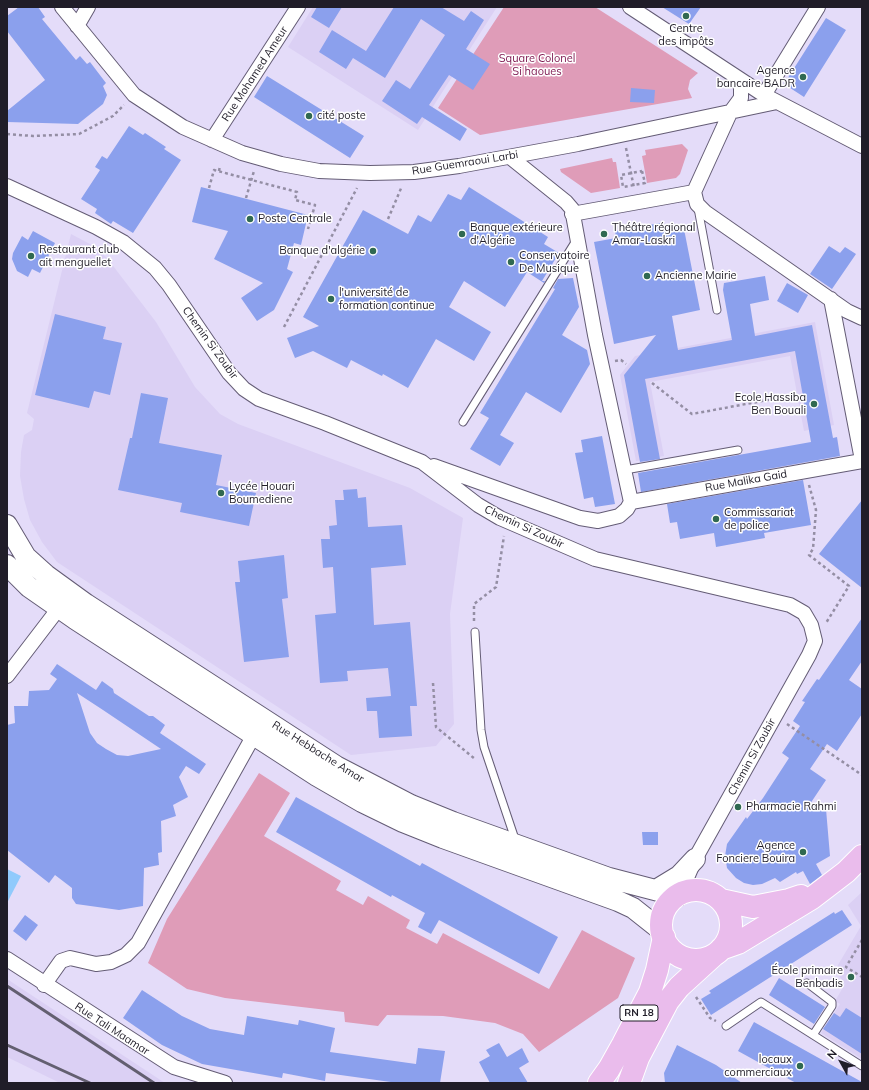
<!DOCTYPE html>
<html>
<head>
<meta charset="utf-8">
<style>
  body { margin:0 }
  #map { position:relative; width:869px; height:1090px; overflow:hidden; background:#e4dcf9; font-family:Mulish,sans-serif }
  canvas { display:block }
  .frame { position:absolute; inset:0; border:8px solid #201d28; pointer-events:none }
  .north { position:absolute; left:821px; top:1042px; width:40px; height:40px; -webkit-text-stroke:3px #fff; paint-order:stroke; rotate:310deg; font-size:11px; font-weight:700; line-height:16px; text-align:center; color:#201d28 }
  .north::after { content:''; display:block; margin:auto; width:14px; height:18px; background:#201d28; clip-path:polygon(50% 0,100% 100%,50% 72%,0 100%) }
</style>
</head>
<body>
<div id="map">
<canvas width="869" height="1090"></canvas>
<div class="frame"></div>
<div class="north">N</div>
</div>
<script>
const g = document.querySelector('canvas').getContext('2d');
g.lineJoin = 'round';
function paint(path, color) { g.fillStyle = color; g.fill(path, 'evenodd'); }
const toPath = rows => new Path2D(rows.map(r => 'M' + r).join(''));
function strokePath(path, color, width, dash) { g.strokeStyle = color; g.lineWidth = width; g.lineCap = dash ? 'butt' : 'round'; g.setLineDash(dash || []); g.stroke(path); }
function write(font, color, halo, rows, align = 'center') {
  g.font = font + ' Mulish,sans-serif'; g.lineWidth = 3; g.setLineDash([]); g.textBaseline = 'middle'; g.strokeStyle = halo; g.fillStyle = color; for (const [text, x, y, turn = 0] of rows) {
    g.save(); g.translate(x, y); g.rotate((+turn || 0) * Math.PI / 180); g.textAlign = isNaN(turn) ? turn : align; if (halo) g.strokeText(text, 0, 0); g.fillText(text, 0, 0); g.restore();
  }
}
paint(toPath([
  [313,7,497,7,418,130,288,47],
  [71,234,90,244,107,258,156,322,195,387,220,414,238,424,410,488,463,518,450,614,454,724,436,746,351,755,57,562,42,542,30,520,24,499,20,476,21,452,24,435,32,430,34,419,27,413],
  [815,322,834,425,804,431,790,356,650,382,664,456,636,461,620,375,635,356],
  [862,892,862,1059,821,1033,840,1004,835,1001,845,984,835,970,861,926,848,905],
  [7,979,165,1083,60,1083,7,1057]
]), '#dbd0f4');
paint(toPath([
  [504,7,595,7,698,73,690,80,688,89,692,98,480,135,438,108],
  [682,144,688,150,680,174,676,178,647,183,642,156,646,155,645,150],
  [612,158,613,162,616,162,620,188,591,193,561,172,560,169],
  [259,773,290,793,264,836,341,881,336,890,363,905,368,896,410,920,406,928,437,944,443,933,549,989,582,930,635,958,618,998,539,1052,523,1034,495,1023,443,1016,387,1015,378,1026,345,1022,344,1012,225,998,187,989,148,963,167,919]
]), '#df9cb8');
paint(toPath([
  [7,869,21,876,7,903]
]), '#90cafc');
paint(toPath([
  [19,7,38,7,45,17,42,19,76,60,80,56,87,64,90,62,106,83,103,86,107,95,103,104,78,124,7,122,7,111,45,80,7,31,7,16],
  [317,7,342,7,329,28,311,17],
  [394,7,441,7,464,21,471,11,484,20,466,49,490,64,473,90,449,75,429,105,467,129,460,141,422,117,417,124,382,101,396,80,410,89,445,35,421,19,385,78,353,58,346,69,319,52,332,30,366,51],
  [662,7,701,7,689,24],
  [826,18,846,30,804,97,784,84],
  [267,76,364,136,350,158,254,97],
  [631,88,655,90,654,103,630,102],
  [129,126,143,135,145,133,166,147,164,149,181,160,133,233,113,221,111,224,95,213,97,209,81,199,100,170,95,167,102,156,107,159],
  [201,187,308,215,301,245,294,243,287,269,293,272,274,310,257,321,241,298,263,283,214,259,228,231,192,222],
  [469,187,548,237,544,244,559,253,542,281,545,281,544,283,527,272,505,307,464,281,449,307,491,332,474,361,436,339,408,388,383,374,382,376,351,360,347,368,313,351,295,358,287,338,319,326,303,317,363,210,408,234,418,215,431,222,448,194,461,200],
  [660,223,661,229,683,224,700,310,672,316,678,350,732,340,723,290,724,283,765,276,769,300,750,304,755,336,812,325,833,438,837,437,840,456,641,492,638,473,811,442,795,351,645,379,660,459,640,462,624,375,656,335,614,344,594,242,616,238,615,231],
  [33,231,55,243,40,273,32,269,28,277,17,271,12,259,13,253,22,236,28,240],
  [829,246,840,253,845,247,856,254,832,289,810,274],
  [573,278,579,307,562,335,587,350,590,364,561,413,526,392,500,435,514,443,500,466,470,449,489,418,480,413,555,289,553,288,558,279],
  [787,283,808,295,798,313,777,301],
  [55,314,106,327,103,339,122,343,110,395,94,391,89,408,35,395],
  [141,393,168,398,159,443,222,455,216,485,256,493,249,526,180,512,182,503,118,490,130,438,132,438],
  [602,436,615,504,595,507,593,497,584,499,575,453,583,452,581,440],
  [803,480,811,525,764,533,765,538,716,547,714,533,680,539,677,522,670,523,667,504],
  [357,489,358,498,366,497,368,527,402,525,406,565,371,568,374,625,410,622,417,706,410,706,412,736,379,738,377,711,367,711,366,698,391,696,388,668,347,671,348,681,320,683,315,615,336,613,333,567,323,568,321,539,330,539,329,526,337,525,335,500,344,500,343,490],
  [862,500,862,588,819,554],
  [284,555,288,598,282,599,289,657,244,662,235,582,240,582,238,561],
  [862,618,862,661,849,680,862,689,862,714,837,751,827,744,810,769,826,780,810,804,826,809,830,856,816,864,822,875,810,884,803,871,797,874,796,872,780,882,775,878,762,884,753,885,744,883,736,878,727,868,725,856,727,844,746,817,747,819,763,798,789,758,782,753,800,726,793,721,805,702,802,701,817,679,819,680],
  [57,664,96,690,102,681,113,689,114,693,149,716,153,716,165,725,160,733,206,764,199,774,186,766,179,777,188,797,173,805,176,816,161,821,162,852,158,853,159,865,144,868,143,906,119,910,76,904,72,898,72,888,55,875,49,883,7,850,7,725,15,723,14,706,28,706,29,691,49,690,57,679,50,674],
  [77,693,103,710,161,749,128,756,117,755,106,749,97,743,90,733],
  [296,797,420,866,422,863,558,937,539,974,439,920,431,934,418,927,425,913,392,895,391,897,276,832],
  [642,832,658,832,658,845,643,845],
  [842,910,852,925,711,1015,701,999,711,993,709,991,834,912,835,914],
  [25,915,38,925,26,941,13,931],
  [779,978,825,1007,814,1024,769,995],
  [142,990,182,1016,210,1029,244,1035,247,1016,298,1025,299,1020,335,1028,330,1052,416,1064,418,1048,445,1051,440,1083,398,1083,326,1073,325,1081,283,1073,282,1078,202,1064,162,1045,123,1018],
  [846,1008,862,1018,862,1054,823,1029,834,1013,840,1017],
  [754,1022,862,1082,862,1083,796,1083,738,1051],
  [499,1043,507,1057,522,1048,529,1062,519,1068,528,1083,490,1083,479,1062,490,1056,486,1050],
  [677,1045,716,1065,742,1083,665,1083,664,1073]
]), '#8ba0ed');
const service = toPath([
  [698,208,717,310],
  [463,422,577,239],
  [625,470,738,450],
  [475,632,481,730,484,747,516,842],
  [807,983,832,1002,832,1006,813,1035],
  [726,1026,761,1002,862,1066]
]);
const minor = toPath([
  [62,7,134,95,183,127,242,153,281,164,319,171,370,173,414,172,459,166,578,144,777,102],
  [630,7,764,95,862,146],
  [77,26,88,7],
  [732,74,741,86,741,98,730,113,694,192,697,204,705,212,847,311,862,318],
  [764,95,818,7],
  [212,140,298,7],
  [7,186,96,227,123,242,155,268,169,285,229,373,244,389,259,399,325,423,422,462,478,505,500,518,595,559,790,605,804,613,811,625,815,641,809,655,695,859,680,894],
  [572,214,694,192],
  [831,299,862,460],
  [434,466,580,518,598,521,619,516,627,509,631,502,595,335,572,209,566,202,510,157],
  [631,502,862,461],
  [7,676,59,608],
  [7,959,174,1067,225,1083],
  [44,985,61,961,70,958,96,964,111,962,126,955,138,943,254,735]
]);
const secondary = toPath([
  [7,525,26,557,46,575,86,604,336,766,411,805,453,822,609,878,678,896],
  [7,565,29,587,75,619,317,776,362,802,403,822,443,838,618,901,633,908,662,931],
  [656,890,679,876,695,859]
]);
const primary = toPath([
  '661 925a35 35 0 1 1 70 0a35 35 0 1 1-70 0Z',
  [721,900,753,907,789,900,801,896],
  [721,949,738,943,812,898,846,872,862,856],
  [599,1083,609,1069,623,1044,650,992,657,970,664,937],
  [629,1083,638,1058,668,1001,679,987,713,956]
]);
strokePath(service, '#645c75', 9);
strokePath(minor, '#645c75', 16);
strokePath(secondary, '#645c75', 22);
strokePath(primary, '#fff', 24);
strokePath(toPath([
  [7,134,33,136,79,134,113,116,124,105],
  [626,148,634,188],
  [219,171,220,166],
  [642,171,645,183,623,187,621,175,642,171],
  [209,188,214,170,297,192,295,200,315,205,308,229],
  [246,198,254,171],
  [388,219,402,186],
  [284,327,357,188],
  [615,361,621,360,626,364],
  [652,383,692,414,773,399],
  [809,485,816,510,813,549,809,555,849,586,826,623],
  [474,621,474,604,496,587,504,536],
  [433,683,436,727,475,759],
  [787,724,862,775],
  [862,940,846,967,862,977],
  [696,997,710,1018,716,1021]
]), '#948ea4', 2.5, [3, 3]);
strokePath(service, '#fff', 7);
strokePath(minor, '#fff', 14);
strokePath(secondary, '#fff', 20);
strokePath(primary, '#eabcec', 22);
strokePath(toPath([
  [7,986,154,1083],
  [7,1045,90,1083]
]), '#635f70', 3);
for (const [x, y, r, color] of [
  [686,16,4,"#306951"],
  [803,77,4,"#306951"],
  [309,116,4,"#306951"],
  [250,219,4,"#306951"],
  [462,234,4,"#306951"],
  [604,234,4,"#306951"],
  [373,251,4,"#306951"],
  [31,256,4,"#306951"],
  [511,262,4,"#306951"],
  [647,276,4,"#306951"],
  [331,299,4,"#306951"],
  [814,404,4,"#306951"],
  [221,493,4,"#306951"],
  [716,519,4,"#306951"],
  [738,807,4,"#306951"],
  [803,852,4,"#306951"],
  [851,977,4,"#306951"],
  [800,1066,4,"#306951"]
]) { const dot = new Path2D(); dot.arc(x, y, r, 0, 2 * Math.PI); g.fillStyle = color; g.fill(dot); strokePath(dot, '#fff', 1.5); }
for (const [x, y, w] of [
  [639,1013,38]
]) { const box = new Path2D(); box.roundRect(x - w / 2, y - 8, w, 16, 3); g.fillStyle = '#fff'; g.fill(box); strokePath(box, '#201d28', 1); }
write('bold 10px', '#201d28', null, [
  ["RN 18",639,1013]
]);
write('11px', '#201d28', '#fff', [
  ["Centre",686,29,"center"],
  ["des impôts",686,42,"center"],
  ["Agence",795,71,"right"],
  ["bancaire BADR",795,84,"right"],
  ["cité poste",317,116],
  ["Poste Centrale",258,219],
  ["Banque extérieure",470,228],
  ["d'Algérie",470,241],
  ["Théâtre régional",612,228],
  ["Amar-Laskri",612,241],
  ["Restaurant club",39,250],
  ["ait menguellet",39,263],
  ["Banque d'algérie",365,251,"right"],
  ["Conservatoire",519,256],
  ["De Musique",519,269],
  ["Ancienne Mairie",655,276],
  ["l'université de",339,293],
  ["formation continue",339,306],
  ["Ecole Hassiba",806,398,"right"],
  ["Ben Bouali",806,411,"right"],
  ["Lycée Houari",229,487],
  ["Boumediene",229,500],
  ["Commissariat",724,513],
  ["de police",724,526],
  ["Pharmacie Rahmi",746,807],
  ["Agence",795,846,"right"],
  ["Fonciere Bouira",795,859,"right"],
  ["École primaire",843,971,"right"],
  ["Benbadis",843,984,"right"],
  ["locaux",792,1060,"right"],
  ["commerciaux",792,1073,"right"]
], 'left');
write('11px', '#7d164f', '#fff', [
  ["Square Colonel",537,59],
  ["Si haoues",537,72]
]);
write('11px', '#201d28', '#fff', [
  ["Rue Mohamed Ameur",255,74,-57],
  ["Rue Guemraoui Larbi",465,163,-9],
  ["Chemin Si Zoubir",210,343,54],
  ["Rue Malika Gaid",746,481,-10],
  ["Chemin Si Zoubir",524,527,25],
  ["Rue Hebbache Amar",318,752,32],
  ["Chemin Si Zoubir",752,757,-61],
  ["Rue Tali Maamar",112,1029,33]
]);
</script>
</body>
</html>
